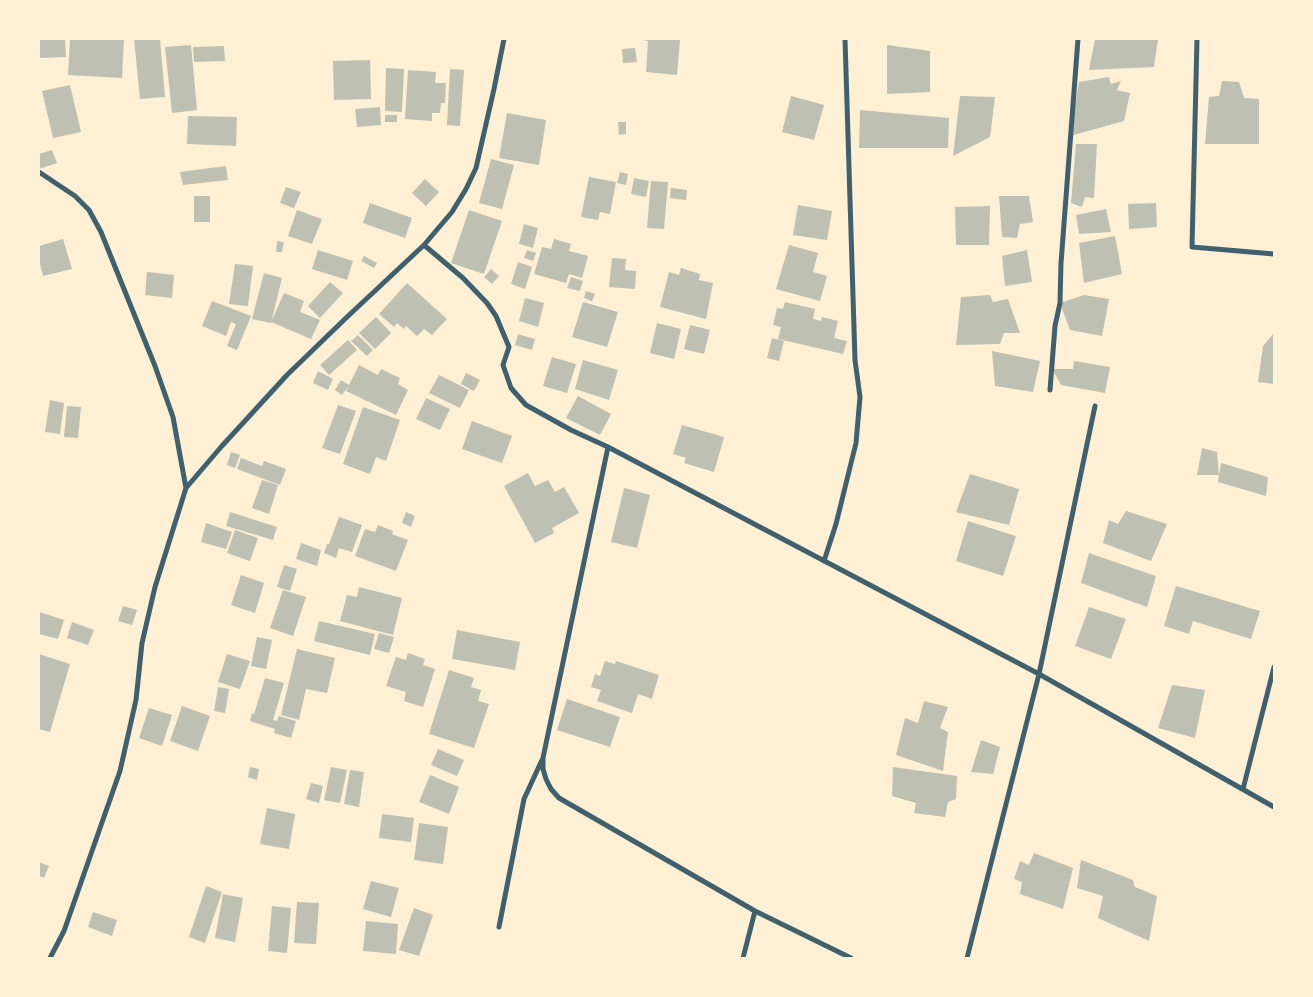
<!DOCTYPE html>
<html>
<head>
<meta charset="utf-8">
<style>
  body { margin:0 }
  #map { position:relative; width:1313px; height:997px; overflow:hidden; background:#fdf0d5; font-family:"Open Sans",sans-serif }
  canvas { display:block }
  .frame { position:absolute; inset:0; border:40px solid #fdf0d5; pointer-events:none }
</style>
</head>
<body>
<div id="map">
<canvas width="1313" height="997"></canvas>
<div class="frame"></div>
</div>
<script>
const g = document.querySelector('canvas').getContext('2d');
g.lineJoin = 'round';
function paint(path, color) { g.fillStyle = color; g.fill(path, 'evenodd'); }
const toPath = rows => new Path2D(rows.map(r => 'M' + r).join(''));
function strokePath(path, color, width, dash) { g.strokeStyle = color; g.lineWidth = width; g.lineCap = dash ? 'butt' : 'round'; g.setLineDash(dash || []); g.stroke(path); }
paint(toPath([
  [39,39,65,39,66,57,39,58],
  [70,39,124,39,122,78,68,75],
  [134,39,160,39,165,97,140,99],
  [642,39,680,39,677,75,646,72,648,41,642,40],
  [1095,39,1158,39,1154,67,1089,70],
  [191,45,197,110,172,113,165,47],
  [887,45,930,51,930,92,887,94],
  [224,46,225,61,194,62,193,47],
  [635,48,637,62,623,63,622,49],
  [370,60,371,99,334,100,333,61],
  [386,68,404,69,402,112,385,111],
  [450,69,464,70,460,126,447,125],
  [408,70,436,72,435,83,446,83,445,103,441,103,440,113,432,113,432,121,405,119],
  [1109,77,1111,84,1121,81,1117,90,1130,93,1124,121,1070,136,1079,82],
  [1222,81,1239,82,1244,98,1259,99,1259,144,1205,144,1209,97,1219,96],
  [70,85,81,132,53,138,42,91],
  [791,96,824,105,814,140,782,132],
  [960,96,995,97,990,137,953,156],
  [380,107,381,125,357,127,355,109],
  [860,110,949,118,948,148,859,148],
  [507,113,546,120,539,165,499,158],
  [385,115,397,115,397,122,385,122],
  [188,116,237,117,236,146,187,144],
  [618,122,626,122,626,134,619,135],
  [1076,144,1097,144,1094,198,1085,197,1082,207,1071,203],
  [52,150,57,163,39,169,39,154],
  [491,159,514,165,502,209,479,203],
  [226,166,228,180,183,185,180,172],
  [620,172,628,174,626,185,617,183],
  [589,177,616,182,610,214,600,212,598,220,581,217],
  [634,178,649,181,646,197,631,194],
  [425,179,439,192,426,206,412,193],
  [651,181,668,182,664,229,647,228],
  [286,187,301,192,294,208,280,203],
  [671,188,687,190,686,200,670,198],
  [194,196,210,196,210,222,194,222],
  [999,196,1029,196,1033,222,1020,224,1017,238,1002,237],
  [370,203,412,218,405,238,363,223],
  [1156,203,1157,227,1129,229,1128,204],
  [798,205,832,211,827,240,793,235],
  [990,206,989,245,956,245,955,207],
  [1106,209,1111,232,1079,234,1076,215],
  [297,210,322,219,312,244,288,236],
  [469,210,502,221,484,274,451,263],
  [524,224,538,228,533,248,519,244],
  [1115,236,1122,274,1084,283,1079,243],
  [63,239,72,269,43,276,39,260,39,246],
  [554,239,571,244,569,251,588,256,582,278,569,274,566,283,534,274,542,247,551,249],
  [277,241,284,242,282,252,276,252],
  [789,245,818,253,813,272,827,276,820,301,776,289],
  [318,250,353,261,347,280,312,269],
  [527,250,536,253,533,261,524,258],
  [1027,250,1032,282,1005,286,1002,256],
  [364,256,377,263,374,268,361,261],
  [612,258,626,259,625,270,636,271,635,289,609,287],
  [518,262,532,267,525,289,511,284],
  [235,264,253,266,248,306,229,304],
  [681,268,700,274,699,280,713,283,706,319,660,307,669,272,679,275],
  [491,269,499,276,492,284,484,277],
  [147,272,174,275,172,298,145,295],
  [264,273,282,278,271,323,252,319],
  [571,277,583,281,580,291,567,288],
  [330,282,343,293,320,318,308,306],
  [407,283,447,319,432,335,424,329,417,336,406,326,404,329,397,323,394,327,379,314],
  [586,291,595,294,592,301,584,298],
  [284,293,304,301,300,312,320,320,311,339,271,322],
  [990,295,993,302,1008,299,1020,333,1004,333,1000,344,956,345,961,297],
  [1084,295,1109,299,1102,336,1070,330,1060,303],
  [525,298,544,303,538,327,519,321],
  [212,301,251,316,237,350,227,346,236,324,231,322,226,336,202,326],
  [583,302,618,312,607,347,572,337],
  [785,302,815,309,813,319,821,321,822,317,838,321,834,338,847,341,843,354,778,339,781,327,773,325,777,308,783,309],
  [376,317,391,333,375,349,359,333],
  [657,323,681,329,674,359,650,353],
  [690,325,710,330,704,354,684,349],
  [1274,333,1274,384,1258,382,1263,346],
  [518,334,535,339,532,350,515,345],
  [358,335,373,350,367,356,351,341],
  [772,338,784,341,779,361,767,358],
  [348,340,357,350,329,375,320,365],
  [992,351,1040,361,1033,392,995,386],
  [552,357,576,364,567,393,543,386],
  [583,360,618,370,609,400,575,389],
  [1074,361,1110,367,1105,393,1061,385,1052,369,1073,369],
  [359,365,378,375,381,369,400,378,398,384,408,390,396,415,346,391],
  [318,371,333,379,328,390,313,383],
  [466,373,480,380,474,391,461,384],
  [439,375,469,390,460,408,429,393],
  [341,380,349,385,342,395,335,390],
  [578,396,611,414,600,435,566,418],
  [426,398,450,409,440,430,416,419],
  [50,400,64,403,60,434,45,432],
  [338,405,356,411,340,454,322,448],
  [67,406,81,407,78,438,64,437],
  [363,407,400,420,386,461,376,457,370,474,343,464],
  [472,421,512,436,502,463,462,449],
  [682,425,724,437,714,472,684,463,686,458,673,454],
  [1202,448,1217,452,1219,475,1221,463,1268,477,1266,496,1218,482,1219,475,1197,475],
  [231,452,240,455,235,468,227,465],
  [241,458,262,466,264,461,286,469,280,485,237,469],
  [528,473,535,486,548,480,555,492,564,487,579,513,552,528,554,533,535,543,504,486],
  [970,474,1019,489,1009,525,956,512],
  [262,480,278,485,269,514,252,508],
  [624,488,650,495,637,548,611,542],
  [1126,511,1167,524,1151,561,1103,543,1109,520,1118,524],
  [230,512,277,527,273,540,226,526],
  [406,512,415,516,411,527,402,523],
  [339,517,362,525,352,552,339,548,336,558,324,553,327,544,329,544],
  [968,521,1016,536,1003,576,956,561],
  [206,523,232,532,226,549,201,542],
  [378,525,393,531,392,534,408,540,396,571,355,556,365,529,375,532],
  [235,530,258,538,250,561,227,553],
  [301,543,321,550,317,566,296,559],
  [1089,553,1156,576,1147,607,1081,583],
  [284,565,297,569,290,591,277,587],
  [241,575,264,583,255,613,231,605],
  [1176,586,1260,611,1251,639,1193,621,1189,634,1164,626],
  [359,587,402,598,393,635,340,621,347,595,357,597],
  [283,590,306,597,293,636,270,628],
  [123,606,137,610,132,625,118,621],
  [1089,607,1126,619,1111,659,1075,646],
  [39,612,64,620,58,639,39,634],
  [319,621,375,634,370,655,314,641],
  [72,622,94,630,88,645,67,638],
  [457,630,520,642,515,670,452,659],
  [379,633,394,637,389,653,374,649],
  [257,637,272,640,266,669,251,666],
  [297,649,335,658,327,693,306,689,299,720,281,715],
  [408,653,425,659,423,665,435,669,423,707,404,701,406,692,386,686,396,657,406,660],
  [39,654,70,664,50,732,39,729],
  [227,654,250,661,240,689,218,682],
  [605,661,615,664,616,661,659,675,652,699,638,694,632,713,597,701,601,690,591,687,595,674,600,676],
  [449,670,474,678,471,687,481,690,478,701,489,704,474,748,429,734],
  [265,678,284,683,273,720,277,721,279,716,296,721,291,738,274,733,275,729,250,721,252,713,254,714],
  [1172,685,1205,690,1195,738,1158,728],
  [218,687,229,689,225,713,214,711],
  [567,699,620,717,610,747,557,730],
  [924,701,948,707,940,728,948,732,943,771,896,755,905,718,918,723],
  [182,706,210,716,198,751,170,741],
  [149,708,172,715,162,746,139,738],
  [981,740,1000,747,993,774,971,772],
  [438,749,464,760,457,776,431,765],
  [250,767,259,769,257,780,248,777],
  [331,767,347,770,340,803,324,800],
  [893,767,957,776,956,799,948,802,945,817,914,813,916,803,892,796],
  [350,770,364,772,359,807,344,804],
  [430,775,459,787,449,814,419,802],
  [311,783,323,786,319,803,306,799],
  [267,808,295,814,289,849,260,844],
  [382,814,414,818,411,842,379,838],
  [419,823,448,827,443,864,414,860],
  [1034,853,1073,868,1063,909,1020,894,1022,882,1014,879,1020,861,1029,865],
  [1081,860,1133,880,1135,887,1157,896,1149,941,1098,918,1103,896,1077,888],
  [39,862,49,866,44,878,39,876],
  [371,881,399,888,391,917,363,909],
  [206,886,222,892,205,943,189,937],
  [223,894,243,898,235,942,215,938],
  [297,902,319,903,316,944,294,943],
  [272,906,291,908,287,953,268,951],
  [414,908,433,915,419,956,399,950],
  [93,912,117,920,112,936,88,927],
  [366,921,398,924,396,954,363,951]
]), '#bec0b2');
strokePath(toPath([
  [1197,39,1192,247,1274,254],
  [39,172,75,196,89,210,101,232,155,366,173,417,186,488],
  [424,245,463,278,487,303,496,316,509,347,503,365,511,388,526,405,571,430,608,447,1039,674,1274,807],
  [1050,390,1055,326,1060,303,1061,263,1078,39],
  [608,447,543,758,543,769,546,779,551,789,559,798,755,911,851,958],
  [824,561,836,524,856,443,860,397,855,360,845,39],
  [1243,789,1274,667],
  [499,927,524,799,542,760],
  [50,958,64,931,120,771,136,700,142,643,155,587,186,488,221,447,287,375,347,317,424,245,452,212,466,189,476,168,494,89,504,39],
  [743,958,755,911],
  [967,958,1039,674,1095,406]
]), '#3f606c', 5);
</script>
</body>
</html>
